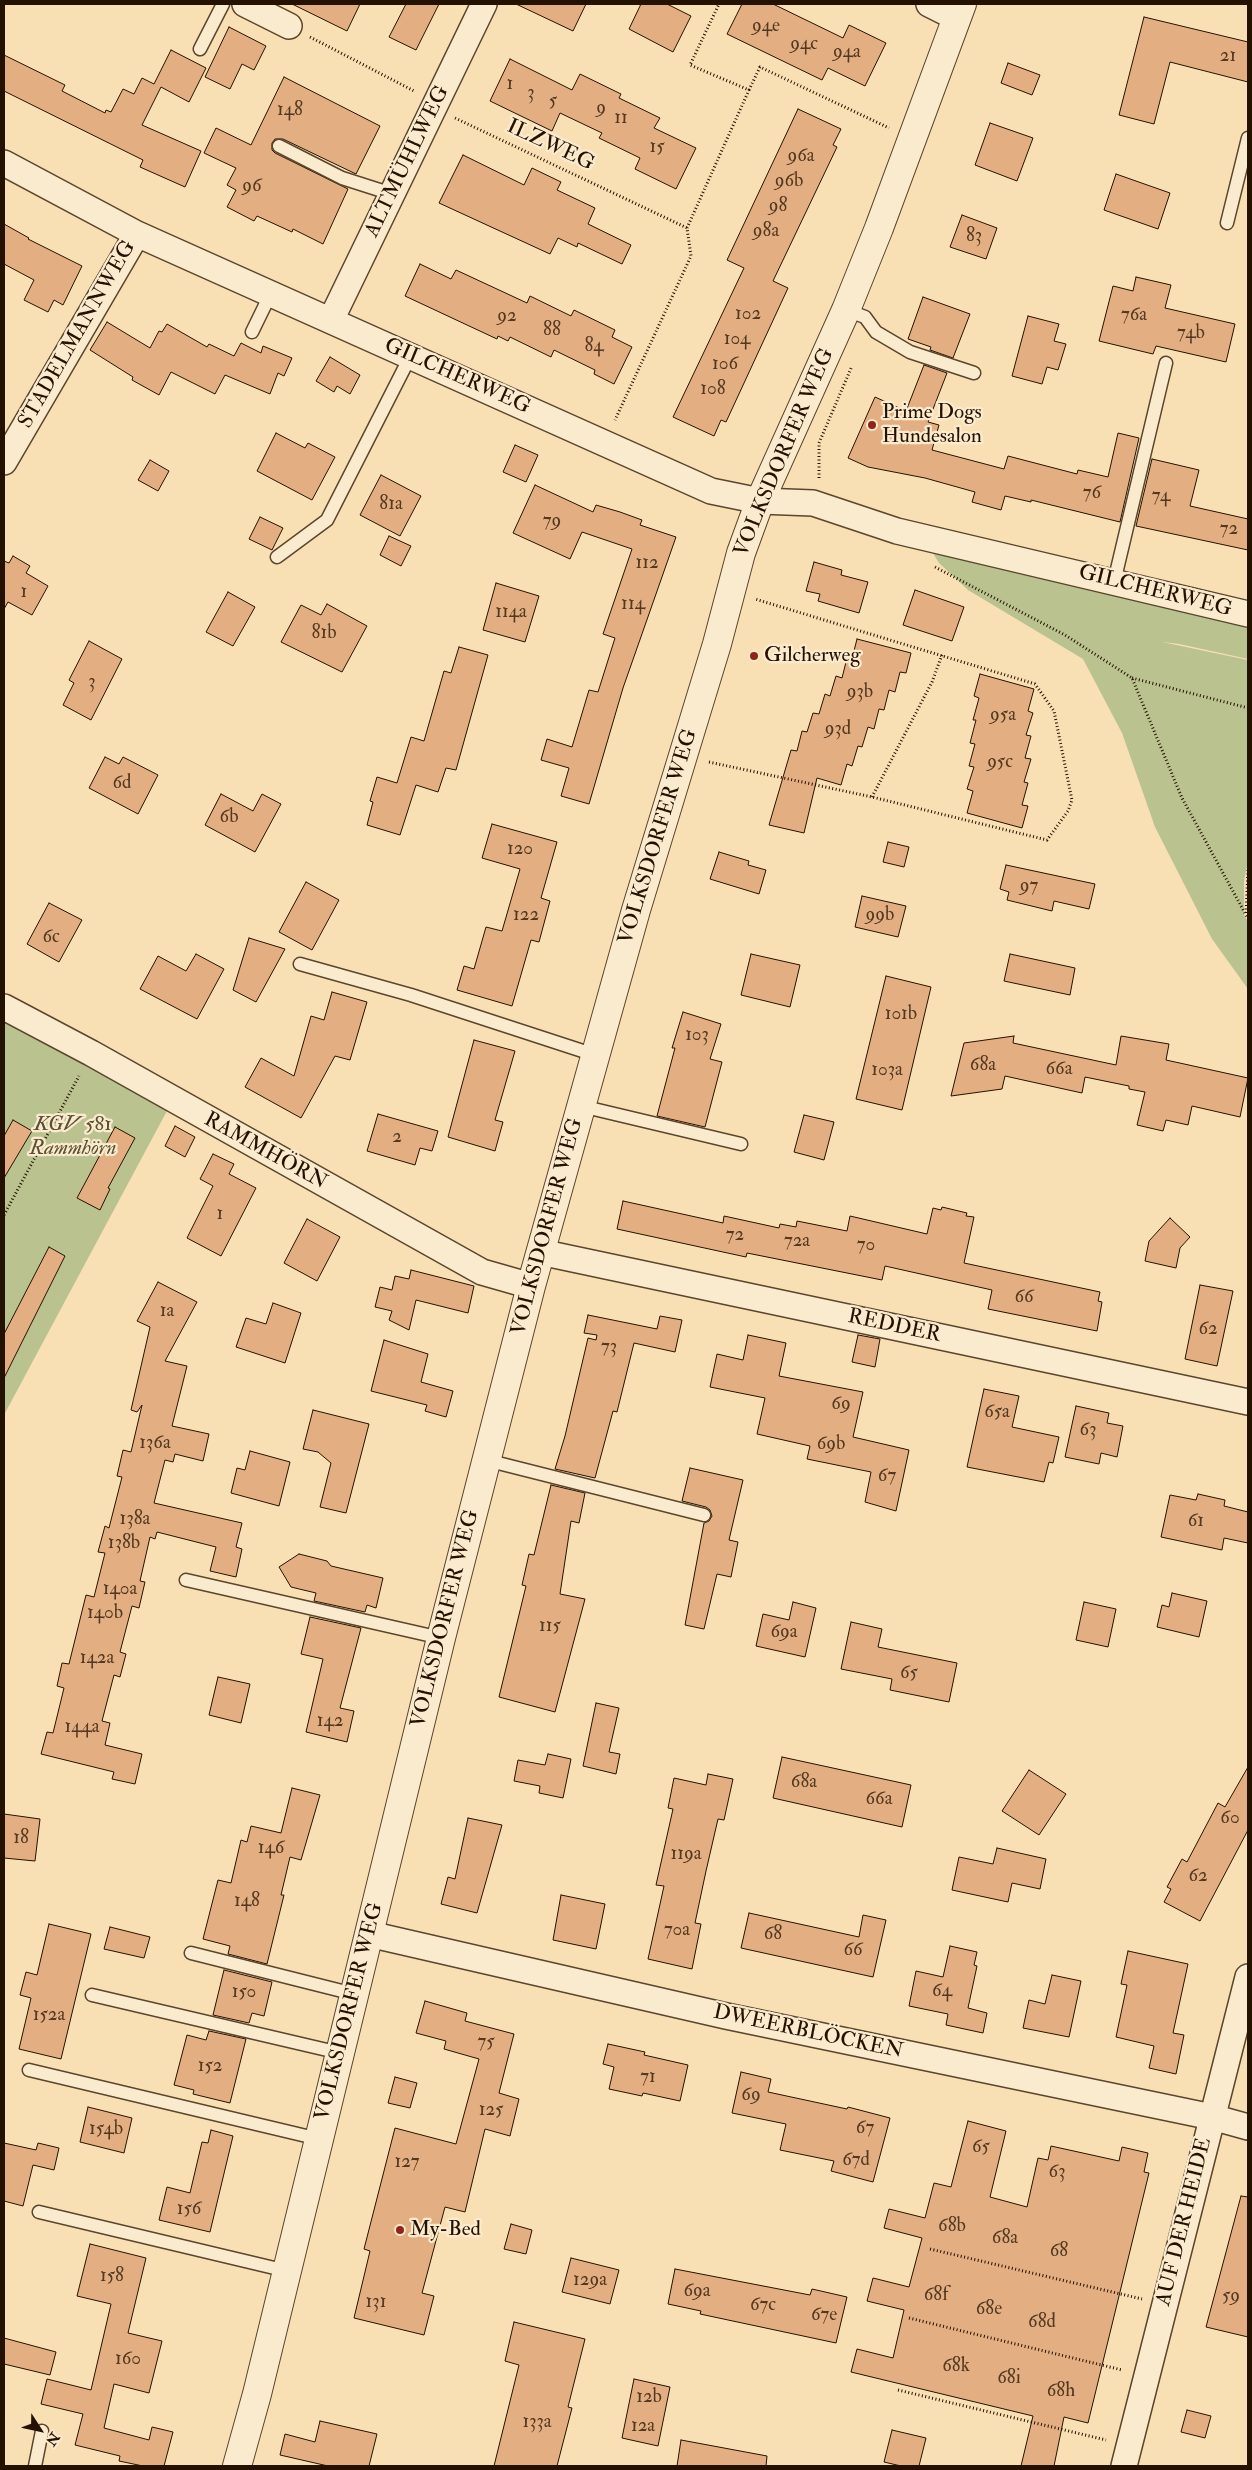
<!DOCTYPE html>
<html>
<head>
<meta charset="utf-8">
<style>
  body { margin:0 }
  #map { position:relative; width:1252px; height:2470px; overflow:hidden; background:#f9e0b4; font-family:"IM FELL Double Pica",serif }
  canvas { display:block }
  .frame { position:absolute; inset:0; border:5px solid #251100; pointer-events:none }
  .north { position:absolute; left:15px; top:2405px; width:50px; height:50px; -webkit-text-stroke:4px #fbebce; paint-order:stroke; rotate:125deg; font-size:14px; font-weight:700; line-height:20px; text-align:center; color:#251100 }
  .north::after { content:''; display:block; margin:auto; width:18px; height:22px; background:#251100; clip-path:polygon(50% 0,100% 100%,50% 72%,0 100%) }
</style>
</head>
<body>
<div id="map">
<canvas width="1252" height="2470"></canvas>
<div class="frame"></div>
<div class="north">N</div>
</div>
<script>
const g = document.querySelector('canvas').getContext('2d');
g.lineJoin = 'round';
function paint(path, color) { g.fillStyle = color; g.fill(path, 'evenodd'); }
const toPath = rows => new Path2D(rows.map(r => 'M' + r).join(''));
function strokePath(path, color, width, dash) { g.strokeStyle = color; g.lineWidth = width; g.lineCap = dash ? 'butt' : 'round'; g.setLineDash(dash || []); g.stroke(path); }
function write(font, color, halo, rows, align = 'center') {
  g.font = font + ' "IM FELL Double Pica",serif'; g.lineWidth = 4.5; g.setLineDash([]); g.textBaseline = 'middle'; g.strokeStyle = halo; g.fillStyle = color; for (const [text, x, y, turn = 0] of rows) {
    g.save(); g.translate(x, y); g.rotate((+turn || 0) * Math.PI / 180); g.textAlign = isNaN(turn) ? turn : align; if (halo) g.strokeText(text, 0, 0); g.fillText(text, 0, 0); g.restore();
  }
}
paint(toPath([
  [928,545,1248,621,1248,659,1179,644,1162,642,1248,660,1248,861,1244,881,1244,915,1248,921,1248,989,1212,939,1155,827,1122,733,1083,659,968,590,939,563],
  [4,1021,168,1109,4,1415]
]), '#bac38f');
const building = toPath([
  [292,4,360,4,347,31,292,4],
  [406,4,439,4,416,50,389,37,406,4],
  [516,4,586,4,573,31,516,4],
  [641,4,667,4,691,16,673,52,629,29,641,4],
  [742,4,773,4,843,38,849,25,886,43,865,86,828,68,822,80,727,34,742,4],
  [1144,17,1248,42,1248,82,1170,62,1154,124,1119,115,1144,17],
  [229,27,266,46,254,70,242,64,230,89,205,77,229,27],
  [171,50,206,68,189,102,161,87,142,125,201,151,185,187,140,167,143,160,4,91,4,55,65,85,62,91,105,113,106,110,111,112,123,89,134,94,142,78,154,84,171,50],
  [510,59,572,90,580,74,621,94,619,98,660,118,654,128,696,148,676,189,635,169,640,158,599,138,602,133,560,113,552,131,490,101,510,59],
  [1008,63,1040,75,1032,95,1001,83,1008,63],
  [284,77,380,126,356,174,283,139,275,139,272,143,272,150,275,153,348,189,323,244,293,229,292,232,257,216,254,221,227,207,236,190,227,185,236,168,204,153,216,128,251,145,284,77],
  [798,109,841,129,833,145,837,147,773,281,788,288,726,422,721,420,714,436,673,417,744,268,727,260,798,109],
  [990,123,1033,138,1017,181,975,165,990,123],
  [463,155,524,185,532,168,561,182,557,190,595,208,588,224,631,245,622,264,578,243,577,247,558,238,550,254,439,203,463,155],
  [1116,174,1170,193,1158,229,1104,210,1116,174],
  [962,215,997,228,986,259,950,247,962,215],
  [4,224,29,238,28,239,82,266,63,305,54,300,48,312,24,300,34,280,4,264,4,224],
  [420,264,451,279,456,270,527,303,530,296,571,316,574,310,615,330,612,337,632,347,614,384,594,374,595,370,554,350,551,357,510,337,508,341,498,336,497,339,405,296,420,264],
  [1136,277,1171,285,1165,308,1235,324,1226,362,1156,346,1153,354,1099,341,1113,286,1133,291,1136,277],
  [923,297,970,314,953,358,930,350,931,347,908,339,923,297],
  [1028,316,1059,324,1054,341,1066,344,1058,370,1047,367,1042,384,1012,376,1028,316],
  [107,322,150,348,159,331,162,332,167,324,207,347,209,344,234,356,241,343,261,353,263,346,292,358,284,376,278,373,270,394,225,375,215,394,171,372,159,395,132,380,133,377,90,350,107,322],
  [330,357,360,375,350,394,337,386,334,392,316,381,330,357],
  [924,365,947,373,928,422,939,425,932,450,1004,469,1008,456,1077,474,1078,470,1108,477,1118,433,1139,438,1120,522,1031,500,1031,502,1005,496,1001,510,972,502,975,492,925,478,868,467,848,458,875,397,906,411,924,365],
  [276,433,305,448,308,443,335,457,312,500,257,471,276,433],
  [515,445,538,455,526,482,503,472,515,445],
  [1152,459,1199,470,1190,506,1248,519,1248,550,1136,526,1152,459],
  [150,460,169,471,158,491,138,480,150,460],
  [381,475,421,496,400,536,360,515,381,475],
  [535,485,593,512,596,505,620,512,642,520,640,525,676,537,623,688,589,804,561,796,569,768,541,760,547,739,572,747,589,690,598,692,615,638,603,634,632,549,582,532,570,559,513,533,535,485],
  [260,517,283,528,272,550,249,539,260,517],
  [389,536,411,546,401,566,380,555,389,536],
  [13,556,30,566,26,573,48,586,32,615,8,602,4,609,4,561,9,563,13,556],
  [814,562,842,570,841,575,868,582,859,613,818,601,820,594,806,591,814,562],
  [496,583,539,596,525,642,483,630,496,583],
  [915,590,964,607,952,641,903,625,915,590],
  [228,592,255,607,233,646,206,632,228,592],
  [327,604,367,626,342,672,281,642,301,605,321,615,327,604],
  [857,639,911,653,906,673,900,672,895,692,889,690,884,710,879,709,874,729,868,727,862,747,858,746,852,766,847,764,841,785,817,778,804,833,769,825,791,750,797,751,802,731,807,732,813,713,819,714,825,694,830,696,836,676,842,678,847,658,852,659,857,639],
  [89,641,122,659,91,720,63,705,74,683,69,680,89,641],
  [459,647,488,655,456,770,446,768,438,792,416,785,400,835,367,825,373,802,370,801,377,777,397,783,411,737,424,741,444,671,451,673,459,647],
  [980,674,1034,689,1028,711,1033,713,1026,735,1031,736,1025,758,1031,759,1024,782,1028,783,1022,805,1028,806,1022,828,967,813,973,791,967,789,974,767,969,766,975,744,970,743,976,720,973,720,979,698,974,696,980,674],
  [105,757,119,764,123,757,158,775,138,814,89,788,105,757],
  [221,794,253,811,262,794,281,804,255,852,205,825,221,794],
  [492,824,557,842,541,898,550,901,539,942,531,940,512,1006,457,990,464,966,474,969,486,927,502,931,520,869,482,858,492,824],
  [888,842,909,847,904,867,883,862,888,842],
  [719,852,749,861,748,865,766,870,759,894,710,879,719,852],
  [1006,865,1095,884,1089,909,1054,901,1052,911,1007,900,1009,892,1000,889,1006,865],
  [306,882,339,900,312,950,279,932,306,882],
  [862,896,906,906,898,937,855,927,862,896],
  [49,903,82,920,59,962,27,944,49,903],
  [249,938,285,949,256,1002,233,990,249,938],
  [196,954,224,969,197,1019,140,989,158,956,186,971,196,954],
  [751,954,800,965,790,1007,741,995,751,954],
  [1010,954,1075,968,1070,995,1004,981,1010,954],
  [886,976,931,987,902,1110,856,1099,886,976],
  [332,992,367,1002,350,1060,335,1056,301,1118,245,1087,261,1058,294,1076,311,1016,324,1020,332,992],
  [683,1012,721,1024,710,1059,722,1062,705,1127,657,1116,675,1048,672,1048,683,1012],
  [1014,1036,1013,1043,1116,1065,1121,1036,1169,1044,1166,1060,1248,1078,1240,1117,1192,1106,1188,1125,1166,1120,1163,1131,1137,1125,1145,1092,1129,1089,1129,1086,1085,1077,1082,1093,1005,1076,1002,1089,951,1096,964,1043,1014,1036],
  [474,1040,515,1051,495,1120,503,1122,495,1151,448,1137,474,1040],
  [378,1114,438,1131,432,1151,420,1148,415,1165,367,1151,378,1114],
  [804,1115,834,1122,824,1160,794,1152,804,1115],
  [13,1120,32,1131,4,1178,4,1136,13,1120],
  [175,1126,195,1137,185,1157,165,1146,175,1126],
  [115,1127,135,1138,108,1188,110,1189,100,1210,77,1198,115,1127],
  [213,1154,234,1164,229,1174,256,1188,221,1256,187,1238,213,1186,200,1179,213,1154],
  [623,1201,723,1223,724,1216,779,1228,780,1224,796,1227,797,1221,847,1231,850,1216,927,1234,933,1208,941,1210,942,1207,967,1213,966,1216,974,1217,964,1263,1100,1292,1098,1301,1102,1302,1097,1331,988,1309,992,1290,885,1266,882,1280,747,1253,746,1257,617,1229,623,1201],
  [1170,1218,1190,1237,1180,1248,1176,1268,1145,1261,1149,1241,1170,1218],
  [307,1219,340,1237,317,1281,284,1263,307,1219],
  [49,1247,65,1256,4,1378,4,1334,49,1247],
  [411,1270,474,1286,468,1313,416,1300,409,1330,389,1320,392,1311,375,1307,380,1287,392,1290,395,1276,409,1279,411,1270],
  [158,1282,197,1302,165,1361,187,1366,172,1426,209,1434,203,1461,175,1454,173,1462,165,1460,154,1503,242,1523,236,1547,242,1549,236,1577,210,1571,216,1547,157,1532,155,1539,150,1537,140,1581,145,1582,139,1608,132,1606,120,1652,126,1654,120,1677,114,1675,102,1721,110,1723,105,1745,142,1754,135,1784,112,1779,114,1772,41,1754,47,1732,53,1733,64,1688,57,1686,62,1663,69,1664,86,1595,94,1597,105,1553,98,1552,105,1526,109,1528,122,1477,117,1476,123,1450,131,1452,142,1405,137,1412,131,1410,150,1327,137,1321,158,1282],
  [1200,1285,1233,1291,1217,1366,1185,1359,1200,1285],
  [273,1303,301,1313,285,1363,236,1347,246,1318,266,1324,273,1303],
  [588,1315,657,1329,660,1316,682,1320,675,1352,634,1343,617,1412,613,1411,595,1478,555,1469,565,1436,588,1338,596,1340,597,1335,584,1333,588,1315],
  [748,1335,786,1343,779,1376,863,1392,853,1437,909,1450,896,1511,865,1502,871,1472,807,1459,810,1446,757,1434,765,1398,710,1387,717,1354,743,1360,748,1335],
  [858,1335,880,1339,875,1367,852,1362,858,1335],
  [384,1340,428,1354,421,1382,453,1391,446,1417,425,1411,427,1405,371,1391,384,1340],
  [984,1389,1019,1396,1012,1427,1059,1437,1053,1463,1049,1462,1044,1482,967,1467,984,1389],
  [1076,1406,1109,1413,1107,1423,1123,1426,1117,1457,1101,1453,1099,1464,1065,1457,1076,1406],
  [313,1410,369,1424,346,1513,320,1507,331,1463,318,1452,303,1449,313,1410],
  [250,1451,290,1462,279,1506,231,1493,237,1468,245,1470,250,1451],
  [690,1468,743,1480,729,1540,738,1542,731,1577,717,1574,704,1629,685,1625,704,1523,709,1521,712,1516,710,1510,706,1507,682,1501,690,1468],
  [551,1485,585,1493,579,1523,571,1521,560,1594,585,1599,555,1712,499,1697,526,1586,522,1585,529,1554,534,1555,551,1485],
  [1198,1494,1225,1500,1224,1506,1248,1512,1248,1543,1224,1538,1222,1550,1161,1537,1170,1495,1196,1500,1198,1494],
  [299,1554,327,1561,331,1566,383,1578,376,1608,367,1605,365,1612,314,1601,316,1593,291,1587,279,1567,299,1554],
  [1172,1593,1207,1601,1199,1637,1157,1627,1162,1605,1169,1607,1172,1593],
  [793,1602,816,1608,805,1657,756,1646,763,1614,789,1620,793,1602],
  [1084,1602,1116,1609,1108,1647,1076,1640,1084,1602],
  [310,1617,361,1628,340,1708,354,1711,347,1742,306,1732,323,1659,301,1654,310,1617],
  [851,1622,882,1629,878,1647,957,1663,949,1702,890,1690,892,1679,841,1669,851,1622],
  [218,1677,250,1684,241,1723,209,1715,218,1677],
  [596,1703,619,1708,609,1752,620,1754,616,1774,583,1766,596,1703],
  [548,1754,571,1759,563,1798,539,1793,540,1786,514,1781,518,1760,545,1765,548,1754],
  [782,1757,911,1785,902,1827,773,1798,782,1757],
  [1248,1767,1248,1830,1200,1921,1164,1902,1171,1889,1167,1887,1182,1859,1187,1862,1218,1803,1225,1807,1248,1767],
  [1029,1770,1066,1794,1039,1835,1002,1811,1029,1770],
  [708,1774,733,1779,724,1820,718,1819,706,1871,695,1923,701,1924,692,1969,648,1959,664,1886,656,1885,673,1809,668,1808,674,1778,706,1785,708,1774],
  [292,1788,320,1795,301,1860,290,1857,281,1895,284,1895,267,1964,228,1954,230,1946,203,1939,218,1880,231,1883,241,1840,247,1842,251,1826,281,1833,292,1788],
  [4,1814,40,1819,35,1861,4,1858,4,1814],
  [468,1818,502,1825,477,1913,441,1904,448,1877,455,1879,468,1818],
  [997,1848,1046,1859,1040,1889,1012,1883,1008,1902,952,1890,959,1857,993,1864,997,1848],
  [561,1895,605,1904,596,1949,553,1940,561,1895],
  [749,1913,859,1937,863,1915,886,1920,873,1977,741,1948,749,1913],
  [49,1924,91,1934,61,2059,19,2049,31,1998,20,1995,26,1972,37,1975,49,1924],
  [110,1927,150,1937,144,1958,104,1949,110,1927],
  [950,1946,977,1952,974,1965,977,1966,968,2008,987,2013,983,2033,946,2025,948,2014,909,2006,916,1971,943,1977,950,1946],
  [1128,1951,1188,1964,1173,2033,1184,2035,1176,2074,1149,2068,1154,2046,1116,2037,1127,1985,1121,1984,1128,1951],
  [224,1970,272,1982,264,2016,252,2013,249,2023,213,2015,224,1970],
  [1052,1975,1081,1981,1069,2037,1023,2028,1029,2000,1045,2004,1052,1975],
  [425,2001,467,2013,465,2021,514,2034,499,2093,519,2099,510,2136,485,2129,465,2212,445,2207,422,2293,434,2296,424,2335,354,2318,370,2251,364,2249,395,2128,456,2144,479,2059,444,2049,446,2041,416,2033,425,2001],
  [209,2031,246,2039,230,2103,193,2094,194,2090,174,2085,187,2035,206,2040,209,2031],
  [608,2044,645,2052,644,2055,688,2065,680,2101,643,2093,642,2096,609,2089,614,2067,603,2064,608,2044],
  [741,2072,771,2079,768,2092,847,2109,848,2107,890,2118,873,2182,831,2171,834,2161,780,2150,786,2124,732,2113,741,2072],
  [395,2077,417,2083,410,2108,388,2103,395,2077],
  [88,2107,132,2118,124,2153,80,2142,88,2107],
  [968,2121,1006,2131,990,2197,1027,2207,1038,2158,1048,2160,1051,2146,1119,2161,1122,2147,1148,2153,1144,2172,1149,2173,1088,2423,1064,2417,1054,2466,1021,2466,1033,2416,851,2372,857,2349,893,2358,904,2310,867,2301,873,2278,909,2287,922,2238,884,2228,889,2209,925,2218,934,2183,951,2187,968,2121],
  [211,2130,233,2136,210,2232,159,2220,167,2187,190,2193,202,2142,208,2143,211,2130],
  [4,2143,36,2150,38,2143,59,2148,54,2170,33,2165,23,2206,4,2201,4,2143],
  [1241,2196,1248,2197,1248,2337,1206,2327,1241,2196],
  [511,2224,532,2230,526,2254,504,2249,511,2224],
  [90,2244,146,2258,128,2333,162,2341,149,2393,114,2384,104,2428,149,2440,152,2427,173,2432,164,2466,143,2466,119,2461,120,2456,75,2445,83,2414,41,2404,47,2379,91,2390,111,2304,77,2296,90,2244],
  [571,2258,619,2270,610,2304,562,2292,571,2258],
  [675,2269,810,2295,812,2289,847,2297,836,2343,700,2314,701,2311,668,2304,675,2269],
  [514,2322,585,2339,568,2407,572,2408,557,2466,494,2466,519,2365,505,2361,514,2322],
  [4,2338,56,2352,50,2375,4,2364,4,2338],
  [634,2379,670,2387,658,2446,622,2438,634,2379],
  [1187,2410,1211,2416,1205,2438,1181,2432,1187,2410],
  [320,2421,377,2434,369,2466,328,2466,280,2455,285,2434,315,2442,320,2421],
  [892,2430,926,2438,919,2466,901,2466,884,2462,892,2430],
  [681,2440,767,2456,766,2466,677,2466,681,2440]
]);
paint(building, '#e3af82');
strokePath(building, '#251100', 1);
const service = toPath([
  [200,49,223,4],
  [279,146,342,178,392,194],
  [1227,223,1248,138],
  [846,310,865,317,876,332,910,352,974,373],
  [252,332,271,293],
  [277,557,327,520,410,357],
  [1114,582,1166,363],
  [300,964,411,995,595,1055],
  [581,1106,741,1144],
  [486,1460,704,1515],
  [186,1580,441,1638],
  [191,1953,354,1994],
  [92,1995,340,2053],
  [29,2070,319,2139],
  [39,2212,287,2271],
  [35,2466,42,2431]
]);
const minor = toPath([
  [245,4,289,26],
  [929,4,957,18],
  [4,163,137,234,711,491,760,501,813,503,897,531,1248,614],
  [331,320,484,4],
  [4,462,137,234],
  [4,1007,91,1053,482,1272,531,1286],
  [540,1252,1248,1402],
  [369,1934,726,2016,1212,2117,1248,2127],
  [1124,2466,1248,1977]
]);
const tertiary = toPath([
  [237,2466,257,2394,441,1638,531,1286,636,910,717,644,741,553,760,501,846,310,879,228,962,4]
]);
strokePath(service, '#5a452d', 15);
strokePath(minor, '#5a452d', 28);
strokePath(tertiary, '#5a452d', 30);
strokePath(toPath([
  [310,37,414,91],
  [749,90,760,67,889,128],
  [455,118,687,228,691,256,615,420],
  [687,228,749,90,690,65,719,4],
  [819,478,819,443,852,366],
  [935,567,1065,635,1132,678,1182,798,1246,915],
  [1132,678,1248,708],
  [709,762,872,797,1047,840,1068,811,1072,800,1054,711,1035,684,755,599],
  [872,797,932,682,942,655],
  [1248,870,1246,915,1248,918],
  [4,1215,79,1076],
  [930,2249,1142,2299],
  [909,2318,1122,2370],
  [898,2390,1106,2440]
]), '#251100', 3, [1, 2.5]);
strokePath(service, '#fbebce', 12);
strokePath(minor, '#fbebce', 25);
strokePath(tertiary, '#fbebce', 28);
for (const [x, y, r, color] of [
  [872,425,5,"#8f2418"],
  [754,656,5,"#8f2418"],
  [400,2230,5,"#8f2418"]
]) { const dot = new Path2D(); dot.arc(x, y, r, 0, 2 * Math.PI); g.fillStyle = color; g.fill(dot); strokePath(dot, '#fbebce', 2); }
write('19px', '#543820', null, [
  ["94e",766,27],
  ["94c",804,45],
  ["94a",847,53],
  ["21",1228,57],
  ["1",510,85],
  ["3",531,94],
  ["5",553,102],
  ["9",601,109],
  ["148",290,111],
  ["11",621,119],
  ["15",657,148],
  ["96a",801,157],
  ["96b",789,182],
  ["96",252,187],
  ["98",778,207],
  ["98a",766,232],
  ["83",974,237],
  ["102",748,315],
  ["76a",1134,316],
  ["92",507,317],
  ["88",552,331],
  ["74b",1191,334],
  ["104",737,340],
  ["84",594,347],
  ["106",725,365],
  ["108",713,390],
  ["76",1092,494],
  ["74",1161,497],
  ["81a",391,505],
  ["79",552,522],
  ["72",1229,530],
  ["112",647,564],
  ["1",24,593],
  ["114",633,605],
  ["114a",511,613],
  ["81b",324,634],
  ["3",92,683],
  ["93b",860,693],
  ["95a",1003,716],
  ["93d",838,730],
  ["95c",1000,763],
  ["6d",122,784],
  ["6b",229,818],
  ["120",520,850],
  ["97",1029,887],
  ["122",526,916],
  ["99b",880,916],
  ["6c",51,938],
  ["101b",901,1015],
  ["103",697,1036],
  ["68a",983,1066],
  ["66a",1059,1070],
  ["103a",887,1071],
  ["2",397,1138],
  ["1",220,1215],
  ["72",735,1236],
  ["72a",797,1242],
  ["70",866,1246],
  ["66",1024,1298],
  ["1a",167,1312],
  ["62",1208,1330],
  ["73",609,1348],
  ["69",841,1405],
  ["65a",997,1413],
  ["63",1088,1431],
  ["136a",155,1444],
  ["69b",831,1445],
  ["67",887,1477],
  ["138a",135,1520],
  ["61",1196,1522],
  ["138b",124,1544],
  ["140a",120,1590],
  ["140b",105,1614],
  ["115",550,1627],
  ["69a",784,1633],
  ["142a",97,1659],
  ["65",909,1674],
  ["142",330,1722],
  ["144a",82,1728],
  ["68a",804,1783],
  ["66a",879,1800],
  ["60",1230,1819],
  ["18",21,1839],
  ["146",271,1849],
  ["119a",686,1855],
  ["62",1198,1877],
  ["148",247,1902],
  ["70a",677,1931],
  ["68",773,1935],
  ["66",853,1951],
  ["64",942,1992],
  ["150",244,1993],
  ["152a",49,2016],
  ["75",486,2043],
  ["152",210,2067],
  ["71",648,2078],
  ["69",751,2096],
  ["125",491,2111],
  ["67",865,2129],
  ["154b",106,2130],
  ["65",981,2148],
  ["67d",856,2161],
  ["127",407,2163],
  ["63",1057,2173],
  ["156",189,2210],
  ["68b",952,2227],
  ["68a",1005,2239],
  ["68",1059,2252],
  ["158",112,2277],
  ["129a",590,2281],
  ["69a",697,2292],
  ["68f",936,2296],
  ["59",1231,2297],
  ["131",376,2303],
  ["67c",763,2306],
  ["68e",989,2310],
  ["67e",824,2316],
  ["68d",1042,2323],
  ["160",128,2360],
  ["68k",956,2367],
  ["68i",1009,2379],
  ["68h",1061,2392],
  ["12b",649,2398],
  ["133a",537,2423],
  ["12a",643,2427]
]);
write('21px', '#251100', '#fbebce', [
  ["ILZWEG",550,146,25],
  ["ALTMÜHLWEG",408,162,-64],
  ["STADELMANNWEG",78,335,-60],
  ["GILCHERWEG",457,377,24],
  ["VOLKSDORFER WEG",785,453,-67],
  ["GILCHERWEG",1155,592,14],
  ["VOLKSDORFER WEG",659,837,-73],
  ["RAMMHÖRN",265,1152,29],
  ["VOLKSDORFER WEG",548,1227,-75],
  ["REDDER",894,1327,12],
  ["VOLKSDORFER WEG",446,1619,-76],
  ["VOLKSDORFER WEG",350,2012,-76],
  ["DWEERBLÖCKEN",808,2033,12],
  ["AUF DER HEIDE",1185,2222,-76]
]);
write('21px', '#251100', '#fbebce', [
  ["Prime Dogs",882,413],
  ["Hundesalon",882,437],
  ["Gilcherweg",764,656],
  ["My-Bed",410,2230]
], 'left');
write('italic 21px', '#594f32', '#fbebce', [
  ["KGV 581",73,1125],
  ["Rammhörn",73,1149]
]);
</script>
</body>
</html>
